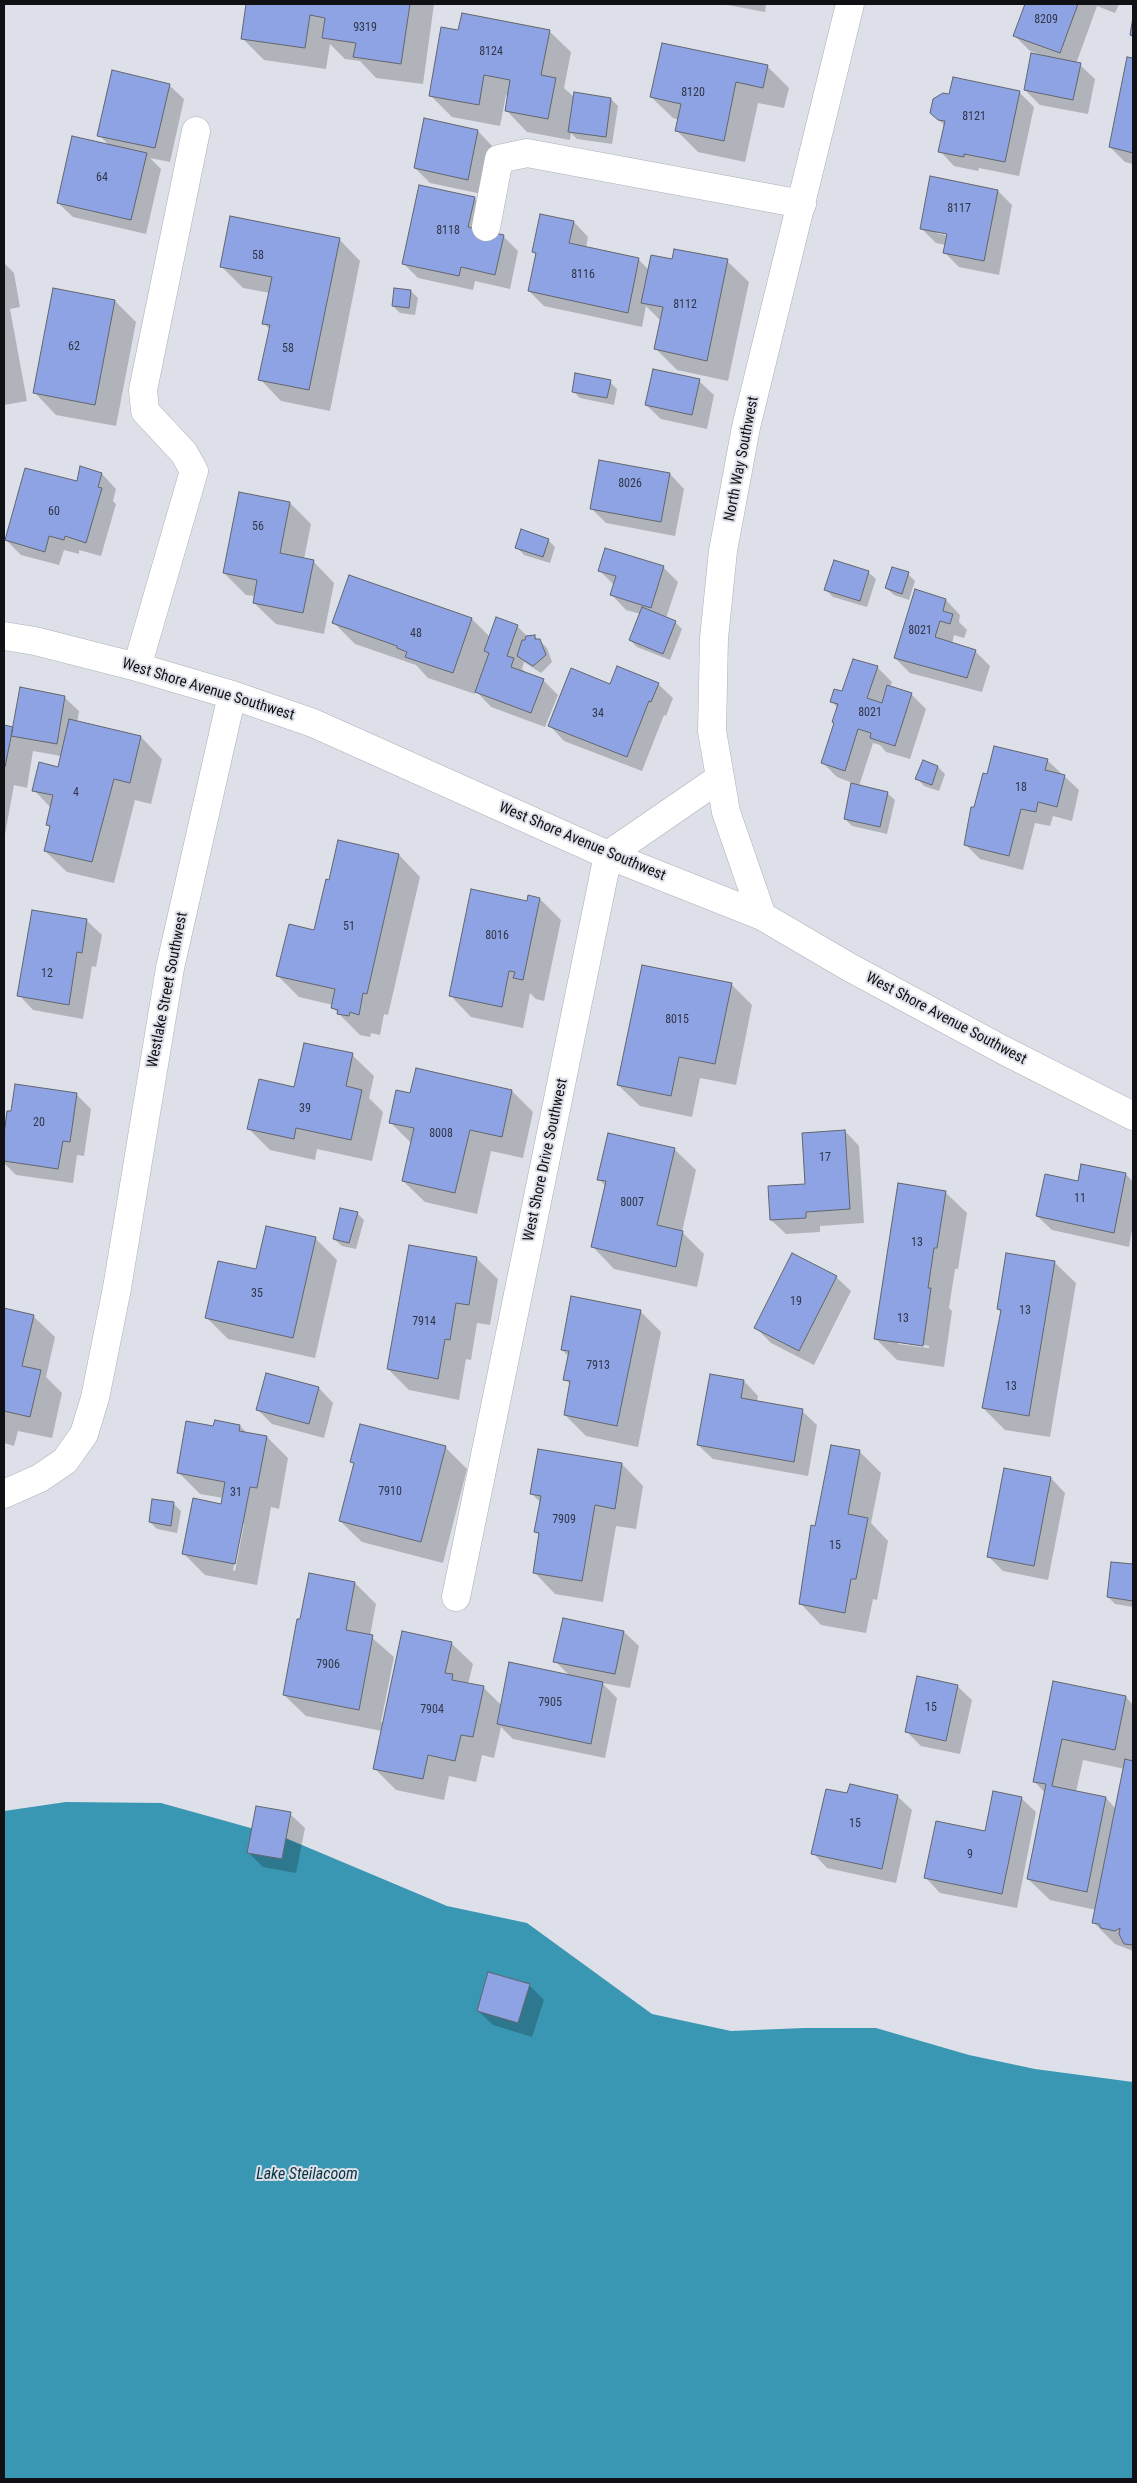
<!DOCTYPE html>
<html>
<head>
<meta charset="utf-8">
<style>
  body { margin:0 }
  #map { position:relative; width:1137px; height:2483px; overflow:hidden; background:#dde0e8; font-family:"Roboto Condensed",sans-serif }
  canvas { display:block }
  .frame { position:absolute; inset:0; border:5px solid #101114; pointer-events:none }
</style>
</head>
<body>
<div id="map">
<canvas width="1137" height="2483"></canvas>
<div class="frame"></div>
</div>
<script>
const g = document.querySelector('canvas').getContext('2d');
g.lineJoin = 'round';
function paint(path, color) { g.fillStyle = color; g.fill(path, 'evenodd'); }
const toPath = rows => new Path2D(rows.map(r => 'M' + r).join(''));
function strokePath(path, color, width, dash) { g.strokeStyle = color; g.lineWidth = width; g.lineCap = dash ? 'butt' : 'round'; g.setLineDash(dash || []); g.stroke(path); }
function write(font, color, halo, rows, align = 'center') {
  g.font = font + ' "Roboto Condensed",sans-serif'; g.lineWidth = 4; g.setLineDash([]); g.textBaseline = 'middle'; g.strokeStyle = halo; g.fillStyle = color; for (const [text, x, y, turn = 0] of rows) {
    g.save(); g.translate(x, y); g.rotate((+turn || 0) * Math.PI / 180); g.textAlign = isNaN(turn) ? turn : align; if (halo) g.strokeText(text, 0, 0); g.fillText(text, 0, 0); g.restore();
  }
}
paint(toPath([
  [66,1802,161,1803,283,1837,447,1906,527,1923,652,2014,731,2031,804,2028,876,2028,969,2055,1035,2069,1133,2082,1133,2479,4,2479,4,1811]
]), '#3997b3');
paint(toPath([
  [248,4,434,4,423,84,376,78,360,61,345,59,330,44,326,69,264,60,243,39],
  [722,4,766,4,765,12],
  [1026,4,1119,4,1115,13,1097,6,1076,64,1080,65,1095,79,1088,114,1040,105,1025,90,1042,55,1030,51,1015,36],
  [459,31,549,31,571,52,564,88,575,98,611,99,618,106,612,144,577,139,571,133,570,140,527,132,506,110,508,96,506,95,500,126,452,117,430,95],
  [1128,58,1133,59,1133,164,1125,162,1110,147],
  [767,66,789,88,784,108,758,103,745,162,698,152,677,131,679,120,673,118,651,97],
  [169,85,184,99,170,162,150,158,161,169,146,234,73,217,58,203,110,146,99,135],
  [1019,92,1034,107,1019,176,979,168,978,171,954,166,940,151,945,126,931,113],
  [478,131,492,146,482,194,430,183,415,168],
  [998,191,1012,205,999,275,959,267,945,253,946,245,936,243,921,228],
  [936,231,954,234,953,237,936,233],
  [474,198,489,213,485,232,503,236,518,251,510,289,475,281,473,290,418,278,404,264],
  [574,222,588,237,586,248,638,259,649,270,673,261,727,261,749,282,728,381,677,370,656,349,661,321,646,306,642,327,544,306,529,291,537,256,533,252],
  [339,239,360,261,330,411,281,401,260,379,270,330,264,323,270,293,243,288,221,266],
  [4,263,14,273,20,307,10,309,27,401,4,405],
  [411,291,418,298,415,315,400,313,393,306],
  [115,301,136,322,116,426,56,415,35,393],
  [699,381,714,395,707,429,661,419,646,405],
  [610,382,617,389,614,405,580,398,573,391],
  [81,468,102,474,116,489,113,501,116,504,101,556,79,550,79,554,64,550,59,565,21,555,6,540,77,483],
  [670,474,684,489,675,536,606,523,592,509],
  [290,503,311,524,304,559,313,561,334,583,324,634,276,624,254,603,255,596,246,595,224,573],
  [548,540,555,547,550,563,524,555,517,547],
  [663,567,678,582,666,618,675,622,682,629,670,660,637,647,630,640,641,614,626,610,612,595,615,586,599,570],
  [868,572,876,579,867,607,833,597,826,590],
  [908,574,915,581,909,600,894,595,886,588],
  [916,591,946,600,960,615,959,622,967,630,964,638,954,635,952,644,975,651,990,666,982,692,910,673,895,658],
  [472,619,490,637,517,626,528,637,534,636,547,648,552,662,541,673,524,662,522,669,528,674,543,680,558,695,545,727,491,707,476,691,475,694,428,678,416,665,355,644,333,622],
  [877,667,892,682,890,687,911,694,926,709,910,759,886,752,880,745,873,743,859,786,887,793,895,800,887,834,852,826,845,819,853,783,837,777,823,763,835,723,838,708,831,701],
  [658,684,673,698,666,716,664,715,642,771,564,741,550,726],
  [64,697,79,711,77,723,141,737,162,759,151,804,135,800,114,883,67,872,45,851,51,828,47,825,51,808,34,790,58,768,61,756,33,751,27,788,14,785,4,840,4,726,13,728],
  [1047,760,1079,790,1072,821,1053,816,1050,826,1035,823,1023,870,980,859,965,844,988,776],
  [938,767,945,774,939,791,924,786,917,778],
  [399,855,420,877,388,1015,384,1014,380,1035,371,1033,370,1037,360,1035,332,1007,333,1005,299,997,278,976,315,931,330,881],
  [540,899,561,920,544,1001,536,999,530,993,523,1028,471,1017,450,995,528,902],
  [33,912,87,921,102,935,96,967,92,966,83,1019,33,1010,19,995],
  [731,984,752,1005,736,1085,700,1078,692,1117,640,1106,618,1085],
  [352,1055,374,1076,369,1098,383,1112,372,1161,317,1149,315,1160,270,1150,249,1129,295,1088],
  [512,1091,533,1112,523,1158,491,1151,477,1214,425,1202,403,1181,412,1144,390,1122,411,1095],
  [76,1094,91,1109,84,1156,77,1155,73,1183,16,1175,4,1163,4,1142,8,1112],
  [845,1131,859,1146,864,1223,820,1226,820,1232,786,1234,771,1220,807,1185],
  [674,1149,696,1170,682,1232,704,1254,697,1287,614,1269,593,1247,606,1187,599,1179],
  [1126,1174,1133,1182,1133,1224,1129,1247,1052,1230,1037,1216,1079,1183],
  [945,1192,967,1213,958,1269,955,1269,949,1308,952,1311,944,1367,897,1360,876,1339],
  [898,1341,929,1346,929,1348,898,1344],
  [357,1213,364,1220,356,1249,342,1246,334,1239],
  [315,1238,337,1260,315,1358,228,1339,206,1317],
  [476,1258,498,1279,490,1325,477,1323,471,1360,466,1359,459,1400,409,1390,388,1369],
  [1054,1262,1076,1283,1050,1437,1005,1430,983,1408,1002,1313,998,1309],
  [836,1277,851,1291,814,1365,771,1343,756,1328],
  [4,1309,33,1316,55,1337,46,1377,62,1393,52,1438,18,1431,14,1446,4,1443],
  [640,1311,661,1332,638,1447,586,1436,565,1415,571,1385,565,1379,569,1357,562,1350],
  [744,1381,758,1396,757,1402,802,1411,817,1425,808,1476,713,1459,698,1445],
  [319,1388,333,1403,324,1438,272,1424,258,1410],
  [240,1426,247,1433,267,1437,288,1458,279,1509,271,1507,257,1585,205,1575,184,1554,222,1505,223,1498,200,1494,178,1472,214,1428],
  [242,1524,244,1524,235,1571,233,1570],
  [445,1447,467,1469,443,1563,362,1542,340,1521,355,1465,351,1462],
  [859,1451,881,1473,871,1523,888,1541,877,1600,873,1599,866,1633,821,1625,800,1603,816,1527],
  [622,1464,643,1486,636,1529,616,1526,603,1602,555,1594,534,1572,540,1536,536,1532,541,1503,532,1494],
  [1051,1478,1065,1493,1048,1580,1003,1571,988,1556],
  [174,1504,181,1511,177,1533,157,1529,150,1522],
  [1112,1563,1133,1566,1133,1607,1115,1604,1108,1597],
  [355,1583,376,1604,370,1636,394,1657,381,1722,384,1723,451,1643,473,1664,468,1684,483,1687,502,1706,570,1676,555,1661,624,1632,639,1646,630,1688,602,1683,617,1698,605,1758,513,1739,501,1727,494,1758,482,1755,476,1782,449,1776,444,1800,396,1790,374,1768,382,1731,306,1716,284,1695,301,1621],
  [1054,1682,1126,1697,1133,1705,1133,1951,1115,1944,1093,1922,1096,1910,1050,1900,1028,1879,1045,1793,1034,1781],
  [1083,1760,1125,1769,1116,1809,1106,1798,1076,1792],
  [957,1686,972,1700,960,1754,921,1746,906,1731],
  [897,1796,912,1810,896,1883,827,1868,813,1853],
  [1021,1798,1036,1812,1017,1908,940,1893,926,1878,986,1832],
  [290,1814,305,1828,296,1873,263,1867,248,1852],
  [529,1985,544,2000,532,2037,493,2025,478,2011]
]), '#0003');
const building = toPath([
  [246,4,410,4,401,64,353,57,356,43,322,38,325,18,310,15,305,48,241,39,246,4],
  [1025,4,1078,4,1060,53,1013,36,1025,4],
  [462,13,550,30,541,75,556,78,548,119,505,111,510,80,484,75,479,105,429,96,441,27,458,30,462,13],
  [1133,17,1133,36,1130,35,1133,17],
  [662,43,768,65,763,88,736,82,724,141,675,131,681,104,650,97,662,43],
  [1031,53,1081,63,1073,100,1024,90,1031,53],
  [1127,57,1133,58,1133,153,1109,147,1127,57],
  [112,70,170,84,155,148,97,136,112,70],
  [953,77,1020,91,1005,162,964,154,964,157,938,152,945,121,938,120,930,113,933,99,943,93,949,94,953,77],
  [574,92,611,98,606,137,568,132,574,92],
  [424,118,478,130,468,180,414,168,424,118],
  [72,136,147,153,131,220,57,203,72,136],
  [930,176,998,190,984,261,943,253,947,234,920,229,930,176],
  [419,185,475,197,468,227,504,235,495,275,461,267,459,276,402,264,419,185],
  [540,214,574,221,569,243,639,258,628,313,528,291,536,253,532,252,540,214],
  [230,216,340,238,309,390,258,380,270,325,262,324,272,277,220,267,230,216],
  [674,249,728,259,707,361,654,349,663,307,641,303,651,255,672,259,674,249],
  [53,288,115,300,95,405,33,393,53,288],
  [394,288,411,290,409,308,392,306,394,288],
  [653,369,700,379,692,415,645,405,653,369],
  [575,373,611,380,607,398,572,392,575,373],
  [599,460,670,473,661,522,590,509,599,460],
  [80,466,102,473,98,487,102,488,86,543,65,536,64,540,49,536,45,552,5,540,25,468,77,481,80,466],
  [239,492,290,502,280,553,314,560,303,613,253,603,257,580,223,573,239,492],
  [521,529,549,539,543,557,515,548,521,529],
  [605,548,664,566,651,608,610,595,616,576,598,571,605,548],
  [834,560,869,571,860,601,824,590,834,560],
  [892,567,909,572,902,594,885,588,892,567],
  [349,575,472,618,453,673,405,657,407,652,397,648,397,646,332,623,349,575],
  [915,589,946,599,943,611,953,614,950,624,940,621,935,637,976,650,967,678,894,658,915,589],
  [642,607,676,621,663,654,629,640,642,607],
  [496,617,518,625,507,656,514,658,511,667,544,679,531,713,475,692,489,653,484,651,496,617],
  [535,635,535,639,540,639,546,655,533,666,517,656,522,640,525,640,526,636,535,635],
  [853,659,878,666,867,698,882,703,887,685,912,693,895,746,870,738,871,733,858,729,845,771,821,763,834,723,832,722,838,704,830,702,834,689,842,691,853,659],
  [617,666,659,683,651,702,649,701,627,757,548,726,571,668,610,684,617,666],
  [20,687,65,696,57,744,11,736,20,687],
  [69,719,141,736,130,783,114,779,92,862,44,851,50,826,46,825,53,795,32,791,39,762,58,767,69,719],
  [4,725,13,727,5,767,4,766,4,725],
  [994,746,1048,759,1045,770,1065,775,1057,807,1038,802,1036,812,1021,809,1009,856,964,845,971,807,974,807,983,773,987,774,994,746],
  [923,760,938,766,932,785,915,779,923,760],
  [851,783,888,792,880,827,844,819,851,783],
  [338,840,399,854,367,994,363,993,359,1015,350,1012,349,1016,337,1014,338,1010,331,1008,335,989,276,976,289,924,314,930,326,879,329,880,338,840],
  [471,889,527,901,528,895,540,898,523,980,513,978,515,972,509,971,502,1007,449,996,471,889],
  [32,910,87,919,82,953,77,952,69,1005,17,996,32,910],
  [642,965,732,983,715,1064,679,1057,671,1096,617,1085,642,965],
  [304,1043,353,1053,346,1086,362,1090,351,1140,296,1128,294,1139,247,1129,259,1079,294,1087,304,1043],
  [416,1068,512,1090,502,1137,470,1130,455,1193,402,1181,414,1128,389,1123,396,1090,410,1093,416,1068],
  [15,1084,77,1093,70,1142,63,1141,58,1169,4,1161,4,1134,7,1111,11,1111,15,1084],
  [845,1130,850,1209,806,1212,806,1218,770,1220,768,1186,805,1184,802,1133,845,1130],
  [608,1133,675,1148,657,1225,683,1231,676,1267,591,1247,606,1181,597,1180,608,1133],
  [1081,1164,1126,1173,1114,1233,1036,1216,1045,1174,1078,1181,1081,1164],
  [898,1183,946,1191,937,1248,934,1248,928,1288,931,1288,923,1346,874,1339,898,1183],
  [340,1208,358,1212,349,1243,333,1239,340,1208],
  [266,1226,316,1237,293,1338,205,1318,218,1261,256,1269,266,1226],
  [409,1245,477,1257,469,1305,456,1303,450,1340,445,1339,438,1379,387,1369,409,1245],
  [792,1253,837,1276,799,1351,754,1328,792,1253],
  [1006,1253,1055,1261,1029,1416,982,1408,1001,1310,997,1309,1006,1253],
  [571,1296,641,1310,617,1426,564,1415,570,1381,563,1380,569,1351,561,1350,571,1296],
  [4,1308,34,1315,22,1366,41,1370,30,1417,4,1411,4,1308],
  [266,1373,319,1387,309,1424,256,1410,266,1373],
  [710,1374,744,1380,741,1398,803,1409,794,1462,697,1445,710,1374],
  [215,1420,240,1425,239,1431,267,1436,257,1488,250,1487,235,1564,182,1554,193,1498,221,1504,225,1482,177,1473,186,1421,213,1426,215,1420],
  [360,1424,446,1446,421,1542,339,1521,354,1463,350,1462,360,1424],
  [831,1445,860,1450,848,1514,868,1518,856,1579,851,1579,845,1613,799,1604,811,1525,815,1526,831,1445],
  [538,1449,622,1463,615,1509,595,1505,582,1581,533,1573,539,1533,534,1532,541,1496,530,1494,538,1449],
  [1004,1468,1051,1477,1034,1566,987,1557,1004,1468],
  [152,1499,174,1502,171,1526,149,1522,152,1499],
  [1111,1562,1133,1564,1133,1601,1107,1597,1111,1562],
  [309,1573,355,1582,346,1630,373,1635,359,1710,283,1695,297,1619,300,1619,309,1573],
  [563,1618,624,1631,615,1674,553,1662,563,1618],
  [402,1631,452,1642,445,1673,453,1674,452,1680,484,1686,473,1737,461,1735,455,1761,428,1755,423,1779,373,1769,402,1631],
  [509,1662,603,1682,591,1744,497,1724,509,1662],
  [917,1676,958,1685,946,1741,905,1732,917,1676],
  [1053,1681,1126,1696,1115,1750,1062,1739,1052,1786,1106,1797,1087,1892,1027,1879,1046,1784,1033,1782,1053,1681],
  [1125,1759,1133,1761,1133,1945,1124,1944,1119,1934,1120,1928,1115,1931,1101,1928,1099,1924,1092,1923,1125,1759],
  [850,1784,898,1795,882,1869,811,1854,826,1789,847,1793,850,1784],
  [993,1791,1022,1797,1002,1894,924,1878,936,1821,985,1831,993,1791],
  [256,1806,291,1812,282,1859,247,1853,256,1806],
  [488,1972,530,1984,518,2023,477,2011,488,1972]
]);
paint(building, '#8ea3e3');
strokePath(building, '#62656c', 1);
const minor = toPath([
  [486,227,499,159,527,153,802,204],
  [4,636,35,641,137,667,232,695,313,723,608,855,762,916,849,967,1003,1050,1133,1116],
  [137,667,194,471,184,453,145,411,143,390,196,131],
  [762,916,726,812,712,731,714,638,723,551,746,427,850,4],
  [4,1494,40,1478,65,1461,84,1434,95,1398,117,1288,170,968,232,695],
  [456,1597,608,855,720,778]
]);
strokePath(minor, '#acafb7', 29);
strokePath(minor, '#fff', 28);
write('12px', '#303648', null, [
  ["8209",1046,20],
  ["9319",365,28],
  ["8124",491,52],
  ["8120",693,93],
  ["8121",974,117],
  ["64",102,178],
  ["8117",959,209],
  ["8118",448,231],
  ["58",258,256],
  ["8116",583,275],
  ["8112",685,305],
  ["62",74,347],
  ["58",288,349],
  ["8026",630,484],
  ["60",54,512],
  ["56",258,527],
  ["8021",920,631],
  ["48",416,634],
  ["8021",870,713],
  ["34",598,714],
  ["18",1021,788],
  ["4",76,793],
  ["51",349,927],
  ["8016",497,936],
  ["12",47,974],
  ["8015",677,1020],
  ["39",305,1109],
  ["20",39,1123],
  ["8008",441,1134],
  ["17",825,1158],
  ["11",1080,1199],
  ["8007",632,1203],
  ["13",917,1243],
  ["35",257,1294],
  ["19",796,1302],
  ["13",1025,1311],
  ["13",903,1319],
  ["7914",424,1322],
  ["7913",598,1366],
  ["13",1011,1387],
  ["7910",390,1492],
  ["31",236,1493],
  ["7909",564,1520],
  ["15",835,1546],
  ["7906",328,1665],
  ["7905",550,1703],
  ["15",931,1708],
  ["7904",432,1710],
  ["15",855,1824],
  ["9",970,1855]
]);
write('15px', '#101114', '#dde0e8', [
  ["North Way Southwest",742,459,-79],
  ["West Shore Avenue Southwest",208,690,17],
  ["West Shore Avenue Southwest",582,842,23],
  ["Westlake Street Southwest",168,990,-79],
  ["West Shore Avenue Southwest",946,1019,28],
  ["West Shore Drive Southwest",546,1160,-78]
]);
write('italic 16px', '#073340', '#dde0e8', [
  ["Lake Steilacoom",307,2175]
]);
</script>
</body>
</html>
